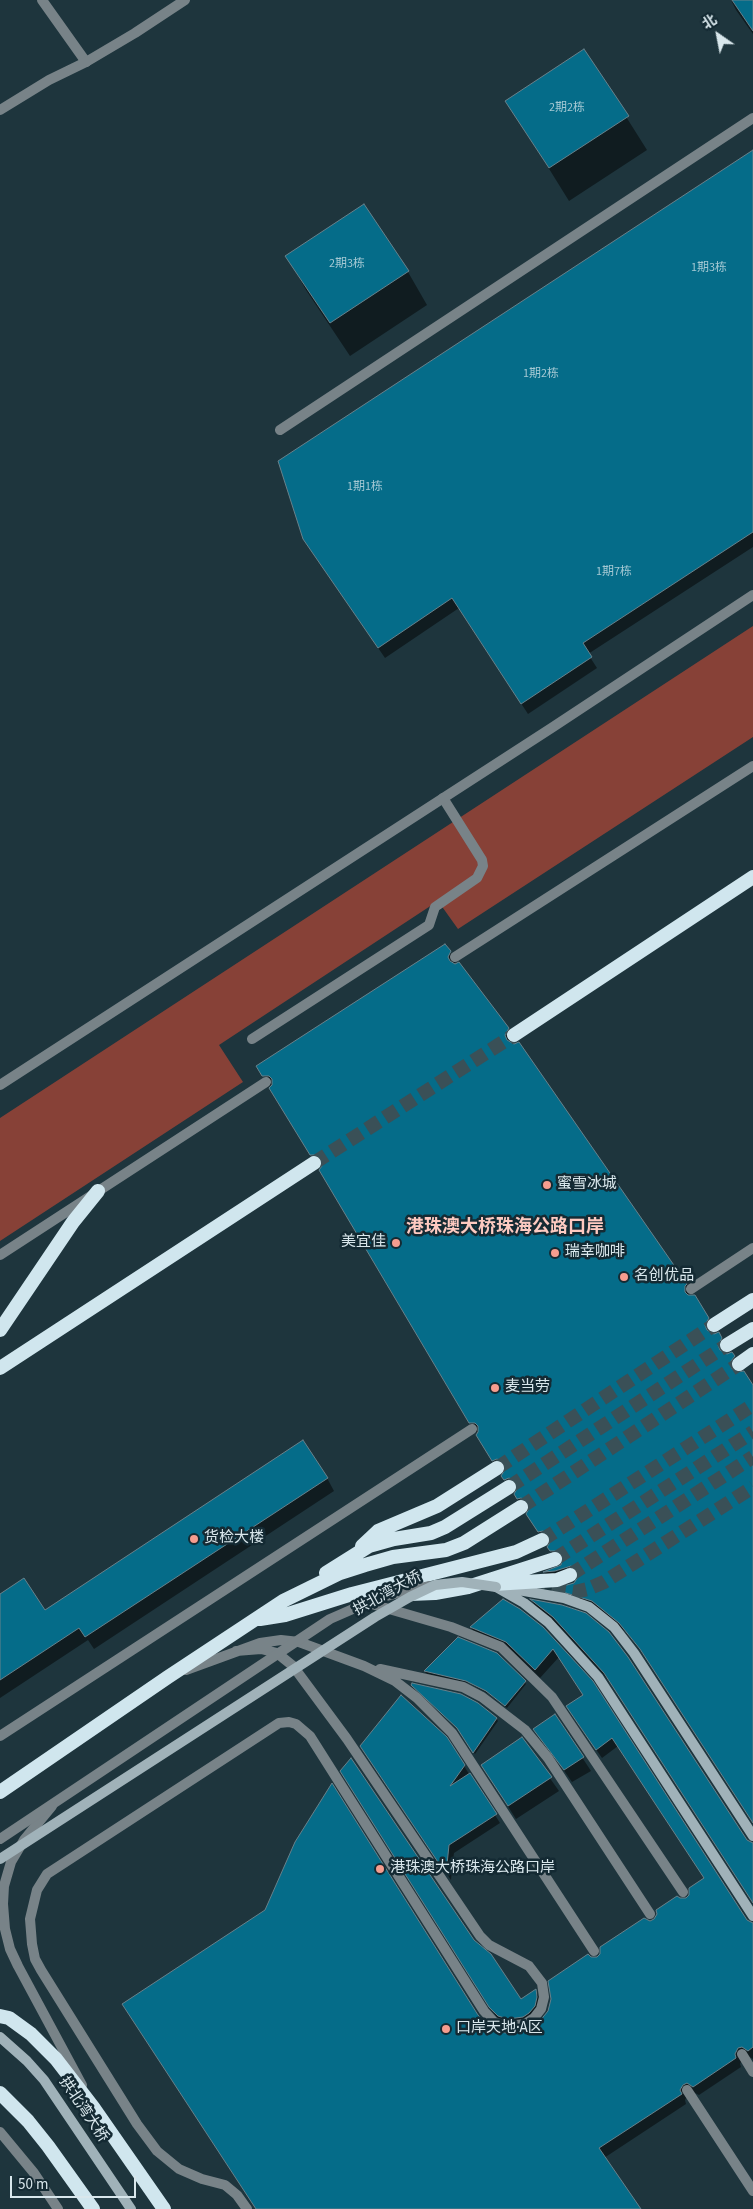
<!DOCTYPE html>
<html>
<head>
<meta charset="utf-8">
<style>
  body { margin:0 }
  #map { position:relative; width:753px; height:2209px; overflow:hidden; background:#1e353d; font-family:"Source Sans 3","Noto Sans SC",sans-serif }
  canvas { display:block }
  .north { position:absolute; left:693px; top:10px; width:50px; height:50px; -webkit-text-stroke:4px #142a33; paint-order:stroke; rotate:327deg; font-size:14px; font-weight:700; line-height:20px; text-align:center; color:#d9e7ec }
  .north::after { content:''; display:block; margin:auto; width:18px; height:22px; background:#d9e7ec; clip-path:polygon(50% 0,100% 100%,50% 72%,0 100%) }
  .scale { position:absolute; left:10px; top:2176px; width:126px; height:22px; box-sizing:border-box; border:2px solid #d9e7ec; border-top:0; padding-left:6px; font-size:15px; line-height:18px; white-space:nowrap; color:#d9e7ec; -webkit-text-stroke:4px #142a33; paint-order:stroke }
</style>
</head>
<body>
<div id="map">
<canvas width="753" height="2209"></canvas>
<div class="north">北</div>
<div class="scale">50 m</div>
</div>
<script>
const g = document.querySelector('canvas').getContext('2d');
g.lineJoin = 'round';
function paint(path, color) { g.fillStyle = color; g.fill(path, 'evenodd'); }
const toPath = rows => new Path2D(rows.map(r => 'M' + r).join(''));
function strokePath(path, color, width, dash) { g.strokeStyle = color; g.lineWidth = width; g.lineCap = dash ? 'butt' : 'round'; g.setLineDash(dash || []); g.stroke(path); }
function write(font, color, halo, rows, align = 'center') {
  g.font = font + ' "Source Sans 3","Noto Sans SC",sans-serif'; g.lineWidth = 5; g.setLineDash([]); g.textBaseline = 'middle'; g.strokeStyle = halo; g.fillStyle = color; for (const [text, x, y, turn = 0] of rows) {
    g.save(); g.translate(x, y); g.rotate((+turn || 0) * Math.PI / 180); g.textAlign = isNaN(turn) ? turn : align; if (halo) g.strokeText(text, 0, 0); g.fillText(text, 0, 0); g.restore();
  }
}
paint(toPath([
  [753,626,753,737,458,929,438,901,219,1045,243,1082,0,1241,0,1118]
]), '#874137');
paint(toPath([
  [731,0,753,0,753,34,736,10],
  [584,50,647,150,569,201,507,101],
  [753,152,753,547,588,654,597,668,528,714,459,608,385,658,311,550],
  [364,206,408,272,427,305,350,356,306,290,287,256],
  [450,952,455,962,453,966,508,1029,513,1038,511,1043,686,1284,691,1293,689,1297,708,1318,714,1328,711,1334,718,1334,727,1348,724,1354,731,1354,739,1366,736,1373,753,1387,753,1822,647,1659,626,1632,598,1610,559,1598,555,1590,574,1584,580,1577,577,1575,561,1580,549,1581,545,1573,562,1566,564,1559,556,1560,548,1547,552,1542,544,1541,533,1523,530,1509,523,1508,515,1494,518,1489,510,1488,503,1476,506,1470,498,1469,483,1444,480,1432,475,1432,320,1170,323,1164,316,1164,271,1088,274,1085,269,1085,258,1066],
  [327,1478,334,1491,94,1649,88,1640,0,1698,0,1596,45,1611],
  [532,1601,562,1606,746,1841,753,1844,753,1902,610,1682,560,1627,537,1608],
  [471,1627,542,1628,746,1921,753,1924,753,2059,748,2056,743,2057,740,2064,741,2067,699,2095,693,2092,688,2094,685,2100,686,2104,604,2158,640,2209,257,2209,477,2015,491,2030,508,2034,527,2032,539,2025,594,1959,688,1898,705,1879,618,1746,602,1758,573,1716,585,1695,559,1657,540,1678,512,1651,476,1636],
  [458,1639,524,1681,526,1684,507,1708,489,1694,469,1683,427,1674,425,1672],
  [414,1688,496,1718,498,1721,475,1754,460,1731],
  [555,1716,591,1771,572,1782,535,1729],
  [522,1739,559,1791,516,1819,490,1778],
  [367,1755,464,1766,500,1823,454,1853,451,1880],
  [347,1780,521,2001,536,1991,540,2000,539,2015,504,2025,496,2016]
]), '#0007');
const building = toPath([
  [732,0,753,0,753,31,732,0],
  [584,49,629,116,549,168,505,101,584,49],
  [753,150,753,532,583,643,592,657,521,704,452,598,378,648,303,539,278,461,753,150],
  [364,204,409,271,330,323,285,256,364,204],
  [445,944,451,951,448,957,450,961,455,964,459,962,509,1028,505,1035,507,1040,514,1044,519,1042,687,1284,685,1286,685,1292,688,1295,695,1295,709,1318,705,1325,707,1330,714,1334,719,1332,722,1338,718,1345,720,1350,727,1354,732,1352,735,1356,731,1361,732,1369,736,1372,744,1371,753,1385,753,1823,640,1649,619,1623,592,1601,553,1589,574,1583,578,1577,578,1571,571,1566,555,1571,543,1572,561,1565,563,1556,557,1551,550,1551,547,1547,551,1541,550,1536,543,1531,538,1532,526,1514,530,1507,528,1502,521,1498,517,1499,514,1494,518,1487,516,1482,509,1478,504,1480,501,1476,506,1468,504,1463,497,1459,492,1461,476,1435,478,1432,478,1426,475,1423,469,1423,319,1170,322,1166,322,1159,317,1155,310,1155,269,1088,272,1085,272,1079,269,1076,262,1076,256,1066,445,944],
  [303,1440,328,1478,85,1637,79,1628,0,1680,0,1594,24,1578,45,1610,303,1440],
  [503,1599,520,1609,543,1627,593,1681,747,1920,753,1923,753,2047,748,2051,742,2047,738,2048,735,2054,736,2058,693,2087,687,2083,683,2085,680,2090,682,2094,599,2148,641,2209,256,2209,122,2004,265,1910,295,1842,332,1783,478,2015,489,2027,505,2033,526,2031,539,2022,548,2011,551,1999,548,1981,588,1954,591,1957,597,1957,600,1954,600,1947,644,1918,650,1921,654,1919,657,1914,656,1910,677,1896,680,1898,686,1898,689,1895,689,1888,704,1878,612,1738,596,1750,566,1706,583,1695,553,1649,535,1670,506,1642,470,1627,503,1599],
  [530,1599,562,1605,586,1613,609,1632,628,1657,747,1840,753,1843,753,1903,604,1673,553,1617,530,1599],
  [458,1637,497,1653,526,1681,505,1706,486,1691,466,1681,424,1671,458,1637],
  [412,1683,461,1694,478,1703,497,1718,473,1753,457,1728,411,1685,412,1683],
  [401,1695,447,1737,465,1765,450,1786,470,1773,497,1814,449,1845,446,1874,360,1746,401,1695],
  [555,1714,584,1757,564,1770,533,1729,555,1714],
  [522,1737,552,1777,508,1806,481,1765,522,1737],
  [351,1758,474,1940,491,1954,521,1999,536,1989,537,1997,535,2006,529,2013,523,2017,508,2019,498,2016,489,2007,340,1771,351,1758]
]);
paint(building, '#056c89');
strokePath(building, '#68818b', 1);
strokePath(toPath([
  [314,1163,514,1035],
  [497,1468,714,1325],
  [509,1487,727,1345],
  [521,1507,739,1364],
  [542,1540,753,1405],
  [555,1559,753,1432],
  [570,1575,753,1457],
  [531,1585,575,1592,588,1589,604,1582,753,1487]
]), '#3a5057', 14, [14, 7]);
strokePath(toPath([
  [42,0,86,62],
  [455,957,753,766],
  [252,1039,429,925,435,907,477,878,483,866,482,860,443,798],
  [0,1255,266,1082],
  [691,1289,753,1248],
  [358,1600,451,1627,501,1647,552,1697,683,1892],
  [236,1651,261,1649,277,1653,293,1666,347,1739,480,1936,489,1945,529,1966,542,1983,544,1997,541,2009,534,2018,525,2024,507,2026,494,2022,484,2011,310,1736,296,1724,289,1722,279,1723,47,1874,37,1890,30,1919,32,1944,35,1959,41,1970,137,2124,157,2151,179,2169,202,2179,225,2185,237,2195,247,2209],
  [380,1669,463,1687,482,1697,525,1730,548,1758,650,1914],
  [186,1670,260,1643,281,1640,299,1642,364,1666,395,1681,417,1698,452,1733,594,1951],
  [0,1736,472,1429],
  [52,1806,24,1840,11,1862,4,1886,3,1904,5,1929,10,1949,18,1966,82,2085],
  [742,2054,753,2072],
  [687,2090,753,2191]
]), '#788388', 10);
strokePath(toPath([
  [86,62,135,33,185,0],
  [280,430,753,118],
  [0,1085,553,727,753,595],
  [0,2132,34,2173,58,2209]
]), '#788388', 10);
strokePath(toPath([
  [0,110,49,80,86,62]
]), '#788388', 10);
strokePath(toPath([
  [496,1587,524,1603,548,1622,598,1677,753,1916],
  [507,1588,564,1598,589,1607,614,1627,634,1653,753,1836],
  [0,2037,27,2061,44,2080,131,2209]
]), '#a0b2b9', 10);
strokePath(toPath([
  [514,1035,753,877],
  [714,1325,753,1300],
  [0,1330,73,1222,98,1191],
  [727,1345,753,1329],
  [739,1364,753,1354],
  [0,1368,314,1163],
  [362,1546,378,1531,437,1506,497,1468],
  [326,1573,369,1546,394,1539,431,1533,445,1527,509,1487],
  [494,1584,557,1580,570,1575],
  [410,1594,435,1593,468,1587,555,1559],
  [260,1619,285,1615,352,1594,516,1552,542,1540],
  [0,1792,168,1677,283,1601,340,1573,365,1565,393,1557,446,1550,464,1543,521,1507],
  [0,2016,9,2018,31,2034,56,2059,93,2107,164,2209],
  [0,2093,28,2121,48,2146,93,2209]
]), '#d0e6ee', 14);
strokePath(toPath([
  [0,1839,330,1619,378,1598,429,1586]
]), '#788388', 10);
strokePath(toPath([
  [0,1859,375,1617,410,1597,435,1585,462,1582,496,1587]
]), '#a0b2b9', 10);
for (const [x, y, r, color] of [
  [547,1185,5,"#f59d8f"],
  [396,1243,5,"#f59d8f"],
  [555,1253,5,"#f59d8f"],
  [624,1277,5,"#f59d8f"],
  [495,1388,5,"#f59d8f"],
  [194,1539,5,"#f59d8f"],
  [380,1869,5,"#f59d8f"],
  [446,2029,5,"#f59d8f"]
]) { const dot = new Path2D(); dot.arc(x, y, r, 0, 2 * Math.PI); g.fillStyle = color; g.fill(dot); strokePath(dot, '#142a33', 2); }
write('12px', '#a4c8d3', null, [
  ["2期2栋",567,108],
  ["2期3栋",347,264],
  ["1期3栋",709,268],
  ["1期2栋",541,374],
  ["1期1栋",365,487],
  ["1期7栋",614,572]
]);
write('15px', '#d9e7ec', '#142a33', [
  ["蜜雪冰城",557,1185],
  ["美宜佳",386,1243,"right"],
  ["瑞幸咖啡",565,1253],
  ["名创优品",634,1277],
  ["麦当劳",505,1388],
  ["货检大楼",204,1539],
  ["港珠澳大桥珠海公路口岸",390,1869],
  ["口岸天地·A区",456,2029]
], 'left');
write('15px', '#d9e7ec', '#142a33', [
  ["拱北湾大桥",388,1594,-29],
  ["拱北湾大桥",83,2110,56]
]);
write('bold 18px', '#fdcac1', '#142a33', [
  ["港珠澳大桥珠海公路口岸",505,1228]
]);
</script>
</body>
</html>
